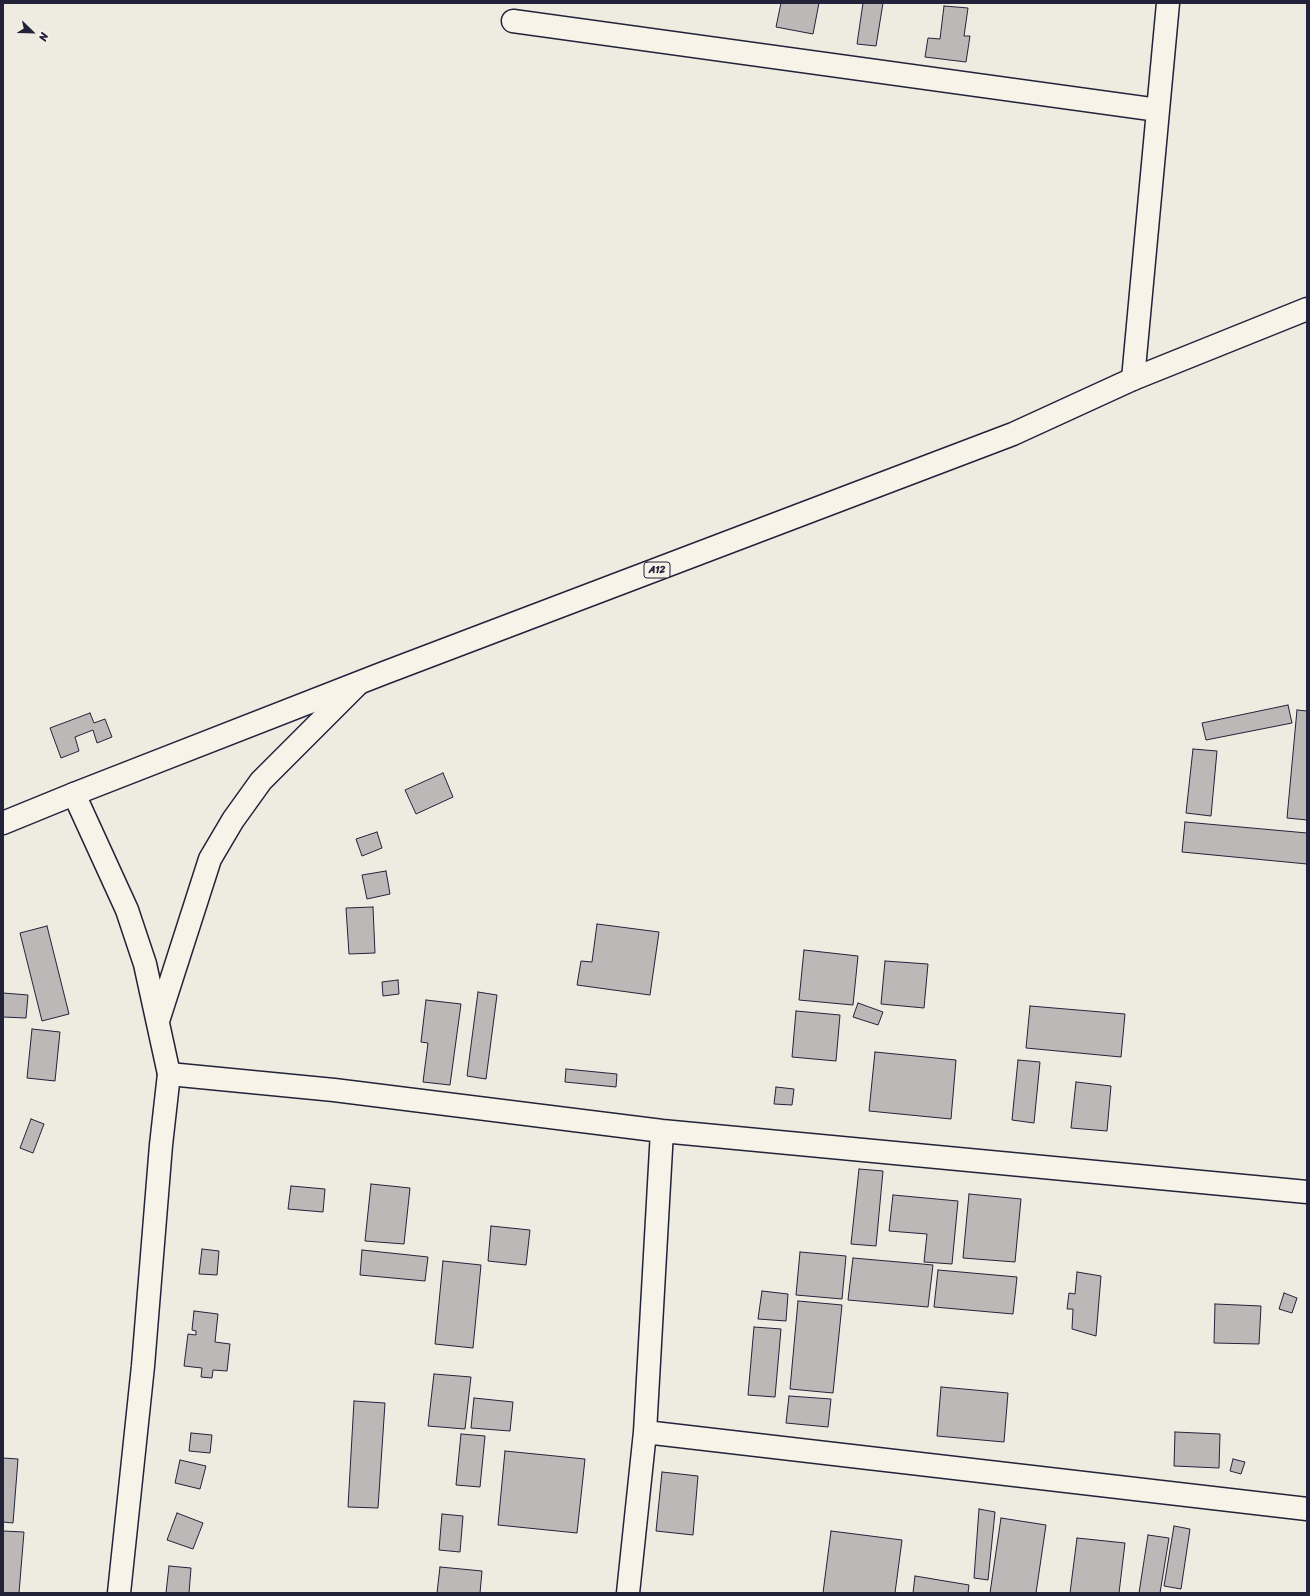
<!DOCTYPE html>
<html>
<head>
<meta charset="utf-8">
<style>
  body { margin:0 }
  #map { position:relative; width:1310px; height:1596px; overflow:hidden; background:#eeebe1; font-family:Sriracha,sans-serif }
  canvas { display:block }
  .frame { position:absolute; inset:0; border:4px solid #22223b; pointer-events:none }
  .north { position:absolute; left:12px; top:12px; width:40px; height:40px; -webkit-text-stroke:3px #f7f3e8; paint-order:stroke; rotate:113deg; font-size:11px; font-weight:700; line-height:16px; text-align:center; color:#22223b }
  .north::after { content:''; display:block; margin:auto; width:14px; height:18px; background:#22223b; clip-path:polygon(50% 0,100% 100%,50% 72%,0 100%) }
</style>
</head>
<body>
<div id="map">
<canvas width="1310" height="1596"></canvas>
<div class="frame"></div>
<div class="north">N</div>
</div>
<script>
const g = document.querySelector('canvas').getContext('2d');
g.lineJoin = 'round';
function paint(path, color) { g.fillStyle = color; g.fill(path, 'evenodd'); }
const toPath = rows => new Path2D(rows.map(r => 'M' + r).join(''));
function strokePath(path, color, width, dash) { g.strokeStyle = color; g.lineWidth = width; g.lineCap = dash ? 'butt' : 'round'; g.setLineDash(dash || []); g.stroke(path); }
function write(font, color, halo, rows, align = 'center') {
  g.font = font + ' Sriracha,sans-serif'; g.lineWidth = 4; g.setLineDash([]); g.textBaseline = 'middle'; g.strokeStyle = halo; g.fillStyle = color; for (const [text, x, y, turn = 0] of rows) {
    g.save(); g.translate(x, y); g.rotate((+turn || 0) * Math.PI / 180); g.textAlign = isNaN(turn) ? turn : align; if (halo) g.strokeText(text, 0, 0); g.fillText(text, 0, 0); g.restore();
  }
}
const building = toPath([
  [781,3,819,3,813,34,776,27,781,3],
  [863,3,883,3,876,46,857,44,863,3],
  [944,6,968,8,964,36,970,36,966,62,925,57,928,38,940,39,944,6],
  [1288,705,1292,723,1206,740,1202,723,1288,705],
  [1297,710,1307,711,1307,820,1287,818,1297,710],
  [90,713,94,723,105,719,112,737,97,743,93,730,75,737,79,751,61,758,50,728,90,713],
  [1193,749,1217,751,1211,816,1186,813,1193,749],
  [443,773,453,797,416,814,405,790,443,773],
  [1185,822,1307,833,1307,864,1182,852,1185,822],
  [377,832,382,848,362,856,356,839,377,832],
  [386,871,390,894,367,899,362,875,386,871],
  [373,907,375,953,349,954,346,908,373,907],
  [597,924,659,932,650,995,577,985,581,961,592,962,597,924],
  [47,926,69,1014,42,1021,20,933,47,926],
  [804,950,858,956,853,1005,799,1000,804,950],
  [885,961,928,964,924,1008,881,1004,885,961],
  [398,980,399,994,383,996,382,982,398,980],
  [478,992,497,995,486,1079,467,1076,478,992],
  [3,993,28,995,26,1018,3,1017,3,993],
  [426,1000,461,1004,450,1085,423,1082,428,1043,421,1042,426,1000],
  [858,1003,883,1012,878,1025,853,1017,858,1003],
  [1030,1006,1125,1014,1121,1057,1026,1048,1030,1006],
  [796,1011,840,1015,836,1061,792,1057,796,1011],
  [32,1029,60,1032,55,1081,27,1078,32,1029],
  [875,1052,956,1060,951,1119,869,1111,875,1052],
  [1018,1060,1040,1062,1034,1123,1012,1120,1018,1060],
  [566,1069,617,1074,616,1087,565,1082,566,1069],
  [1076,1082,1111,1086,1107,1131,1071,1128,1076,1082],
  [776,1087,794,1089,792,1105,774,1104,776,1087],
  [31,1119,44,1124,33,1153,20,1148,31,1119],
  [859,1169,883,1171,876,1246,851,1244,859,1169],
  [371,1184,410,1188,404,1244,365,1241,371,1184],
  [291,1186,325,1189,323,1212,288,1209,291,1186],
  [969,1194,1021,1199,1015,1262,963,1258,969,1194],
  [893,1195,958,1201,952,1264,924,1262,927,1234,889,1231,893,1195],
  [491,1226,530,1230,526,1265,488,1261,491,1226],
  [202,1249,219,1251,217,1275,199,1274,202,1249],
  [362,1250,428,1257,425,1281,360,1275,362,1250],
  [800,1252,846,1256,842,1299,796,1295,800,1252],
  [853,1258,933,1265,928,1307,848,1300,853,1258],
  [443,1261,481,1265,473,1348,435,1344,443,1261],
  [938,1270,1017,1277,1013,1314,934,1307,938,1270],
  [1077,1272,1101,1276,1096,1336,1072,1329,1073,1309,1067,1309,1069,1293,1075,1294,1077,1272],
  [762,1291,788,1294,786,1321,758,1319,762,1291],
  [1284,1293,1297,1298,1292,1313,1279,1309,1284,1293],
  [798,1301,842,1305,833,1393,790,1389,798,1301],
  [1215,1304,1261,1306,1259,1344,1214,1343,1215,1304],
  [194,1311,218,1314,215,1342,230,1344,227,1371,213,1370,212,1378,201,1377,202,1368,184,1366,188,1334,196,1335,196,1331,192,1330,194,1311],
  [754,1327,781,1329,775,1397,748,1395,754,1327],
  [434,1374,471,1377,465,1429,428,1426,434,1374],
  [941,1387,1008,1393,1004,1442,937,1436,941,1387],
  [789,1396,831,1399,828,1427,786,1423,789,1396],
  [474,1398,513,1402,510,1431,471,1428,474,1398],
  [354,1401,385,1403,378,1508,348,1507,354,1401],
  [1175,1432,1220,1434,1219,1468,1174,1466,1175,1432],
  [191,1433,212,1435,210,1453,189,1451,191,1433],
  [461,1434,485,1436,480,1487,456,1485,461,1434],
  [505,1451,585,1459,577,1533,498,1525,505,1451],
  [3,1458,18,1459,13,1523,3,1522,3,1458],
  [1233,1459,1245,1462,1241,1474,1230,1471,1233,1459],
  [180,1460,206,1466,200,1489,175,1483,180,1460],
  [662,1472,698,1476,693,1535,656,1531,662,1472],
  [979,1509,995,1512,988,1580,974,1578,979,1509],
  [177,1513,203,1523,193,1549,167,1540,177,1513],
  [442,1514,463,1516,460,1552,439,1550,442,1514],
  [1001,1518,1046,1525,1036,1593,990,1593,1001,1518],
  [1174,1526,1190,1529,1181,1589,1164,1586,1174,1526],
  [3,1531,24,1532,19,1593,3,1593,3,1531],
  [831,1531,902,1540,895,1593,823,1593,831,1531],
  [1148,1535,1169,1538,1160,1593,1139,1593,1148,1535],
  [1077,1538,1125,1543,1119,1593,1070,1593,1077,1538],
  [169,1566,191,1568,189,1593,166,1593,169,1566],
  [440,1567,482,1571,480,1593,437,1593,440,1567],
  [915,1576,969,1585,968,1593,913,1593,915,1576]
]);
paint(building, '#bbb8b7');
strokePath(building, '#22223b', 1);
const minor = toPath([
  [513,21,1158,110],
  [1133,379,1168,3],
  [169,1074,334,1090,662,1131,1307,1192],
  [645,1432,1307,1509],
  [628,1593,645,1432,662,1131]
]);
const tertiary = toPath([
  [74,794,127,910,145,964,169,1074,161,1145,143,1366,119,1593],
  [158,1021,210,859,233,820,261,781,358,684]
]);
const primary = toPath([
  [3,823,74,794,384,673,1013,434,1133,379,1307,309]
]);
strokePath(minor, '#22223b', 25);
strokePath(tertiary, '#22223b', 25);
strokePath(primary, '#22223b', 25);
strokePath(minor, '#f7f3e8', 22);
strokePath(tertiary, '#f7f3e8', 22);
strokePath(primary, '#f7f3e8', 22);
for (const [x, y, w] of [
  [657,570,26]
]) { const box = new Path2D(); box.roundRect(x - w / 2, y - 8, w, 16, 3); g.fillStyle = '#f7f3e8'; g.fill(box); strokePath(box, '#22223b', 1); }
write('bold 10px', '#22223b', null, [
  ["A12",657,570]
]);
</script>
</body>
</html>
